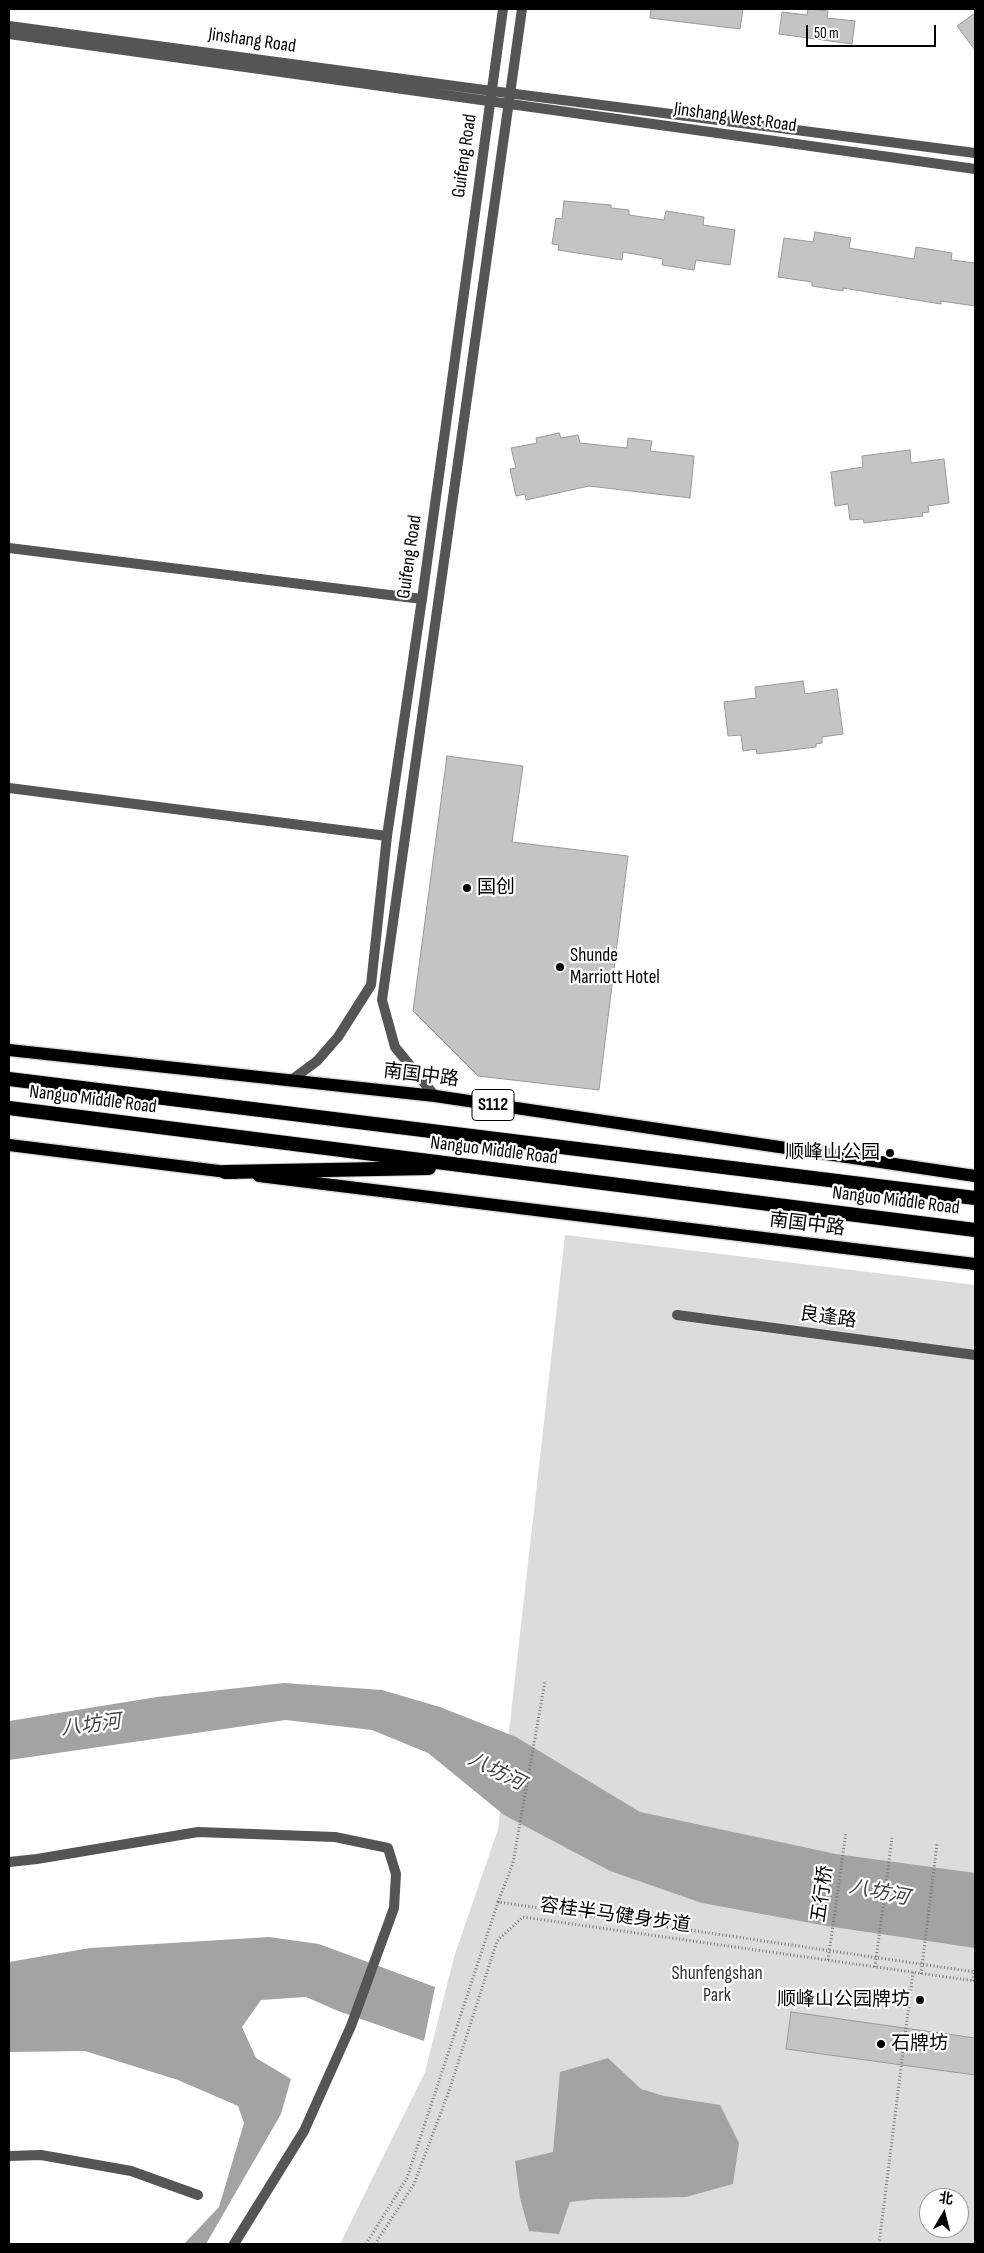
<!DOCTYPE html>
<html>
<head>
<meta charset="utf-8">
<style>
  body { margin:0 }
  #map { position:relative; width:984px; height:2253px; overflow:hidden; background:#fff; font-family:"Sofia Sans Condensed","Noto Sans SC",sans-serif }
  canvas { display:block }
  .frame { position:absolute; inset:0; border:10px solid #000; pointer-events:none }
  .north { position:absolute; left:919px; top:2188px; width:50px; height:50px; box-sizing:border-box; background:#fff; border:1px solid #999; border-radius:50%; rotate:8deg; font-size:14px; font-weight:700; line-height:20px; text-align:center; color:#000 }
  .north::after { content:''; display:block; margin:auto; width:18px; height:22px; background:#000; clip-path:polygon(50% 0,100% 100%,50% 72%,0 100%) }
  .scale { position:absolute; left:806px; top:25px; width:130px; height:22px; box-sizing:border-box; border:2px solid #000; border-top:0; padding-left:6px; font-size:15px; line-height:18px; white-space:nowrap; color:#000; -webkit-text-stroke:4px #fff; paint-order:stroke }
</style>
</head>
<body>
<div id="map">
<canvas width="984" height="2253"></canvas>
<div class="frame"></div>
<div class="north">北</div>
<div class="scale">50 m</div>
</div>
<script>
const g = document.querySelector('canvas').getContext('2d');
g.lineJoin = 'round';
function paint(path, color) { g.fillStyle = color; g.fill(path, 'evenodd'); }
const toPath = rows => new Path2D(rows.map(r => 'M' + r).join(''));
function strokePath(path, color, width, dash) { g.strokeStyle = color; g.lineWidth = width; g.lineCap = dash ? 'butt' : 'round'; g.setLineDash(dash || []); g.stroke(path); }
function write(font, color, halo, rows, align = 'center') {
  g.font = font + ' "Sofia Sans Condensed","Noto Sans SC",sans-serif'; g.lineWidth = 4.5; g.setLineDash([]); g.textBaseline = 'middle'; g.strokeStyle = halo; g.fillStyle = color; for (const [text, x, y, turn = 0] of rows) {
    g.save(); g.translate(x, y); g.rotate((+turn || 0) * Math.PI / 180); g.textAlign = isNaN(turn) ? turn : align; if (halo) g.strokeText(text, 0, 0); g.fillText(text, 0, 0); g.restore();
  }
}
paint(toPath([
  [565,1235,975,1285,975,2244,340,2244,425,2072,454,1957,498,1829],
  [929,2198,959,2198,959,2228,929,2228]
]), '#dcdcdc');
paint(toPath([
  [284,1683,382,1690,440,1707,516,1737,640,1812,836,1854,975,1873,975,1948,827,1926,702,1903,610,1871,504,1815,428,1753,372,1730,286,1720,9,1760,9,1721,157,1697],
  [269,1937,319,1944,435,1987,424,2041,338,2011,306,1997,261,2000,242,2027,256,2058,291,2079,281,2114,206,2244,184,2244,219,2207,244,2123,238,2106,178,2080,85,2051,9,2052,9,1962,90,1948],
  [608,2058,641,2089,664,2096,720,2105,739,2143,733,2184,686,2197,595,2199,570,2202,559,2234,529,2231,520,2198,515,2161,553,2152,560,2072]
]), '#a3a3a3');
const building = toPath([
  [651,9,743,9,740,29,650,18,651,9],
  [808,9,828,11,827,18,855,21,852,44,779,34,782,12,807,15,808,9],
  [975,13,975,50,957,26,975,13],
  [564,201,611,205,611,208,629,210,629,215,664,220,666,211,704,217,703,225,735,230,730,265,696,260,694,270,662,265,663,259,623,252,622,260,558,250,559,245,552,244,556,218,562,219,564,201],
  [815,232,851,238,849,248,914,259,916,247,952,253,951,260,975,263,975,306,941,301,941,304,843,288,843,291,812,286,812,282,778,277,784,238,813,242,815,232],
  [559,433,561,438,578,435,580,443,627,448,628,438,652,441,650,451,694,456,690,498,589,486,526,500,525,494,516,496,510,469,516,468,511,448,537,443,536,438,559,433],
  [910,450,911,463,944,459,949,503,928,506,929,512,922,513,923,516,864,523,863,519,850,520,848,504,835,506,831,472,863,467,862,456,910,450],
  [803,681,805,694,837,689,843,734,822,737,822,743,816,744,816,747,757,754,756,749,743,751,741,735,728,736,724,702,756,698,755,687,803,681],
  [447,756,523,766,512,842,628,856,599,1090,478,1076,413,1011,447,756],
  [791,2012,975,2038,975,2075,786,2049,791,2012]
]);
paint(building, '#c4c4c4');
strokePath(building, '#999', 1);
const primary = toPath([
  [9,1050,435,1096,975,1176],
  [9,1145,235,1173],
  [259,1176,975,1264]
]);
const trunk = toPath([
  [9,1079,975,1198],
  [9,1108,975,1230],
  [225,1172,429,1168]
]);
strokePath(primary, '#dbdbdb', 15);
strokePath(trunk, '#dbdbdb', 16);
strokePath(toPath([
  [498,1902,513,1863,545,1681],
  [366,2244,407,2178,498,1902,975,1972],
  [375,2244,414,2184,449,2091,497,1941,523,1917,975,1981],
  [879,2244,913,1972]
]), '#777', 3, [1, 2.5]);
strokePath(toPath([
  [9,548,422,599],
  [9,788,387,836],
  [677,1315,975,1355],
  [9,1862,37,1859,198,1832,335,1837,388,1848,396,1874,394,1908,351,2026,304,2131,234,2244],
  [9,2156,41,2155,131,2171,198,2195]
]), '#555', 10);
strokePath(toPath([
  [9,26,492,91,975,153],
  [9,34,975,169],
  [290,1081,317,1061,338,1037,371,985,387,836,422,599,503,9],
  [435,1096,395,1047,382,1000,522,9]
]), '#555', 10);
strokePath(primary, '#000', 12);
strokePath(trunk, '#000', 14);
strokePath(toPath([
  [828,1960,846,1832],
  [875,1967,892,1838],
  [921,1974,937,1844],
  [973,1981,975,1967]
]), '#777', 3, [1, 2.5]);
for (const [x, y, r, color] of [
  [467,888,5,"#000"],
  [560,967,5,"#000"],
  [890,1153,5,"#000"],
  [920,2000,5,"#000"],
  [881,2044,5,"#000"]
]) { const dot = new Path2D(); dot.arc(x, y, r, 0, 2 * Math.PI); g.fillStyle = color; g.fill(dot); strokePath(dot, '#fff', 2); }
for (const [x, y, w] of [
  [493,1105,42]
]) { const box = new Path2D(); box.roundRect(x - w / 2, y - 15.5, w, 31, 4); g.fillStyle = '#fff'; g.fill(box); strokePath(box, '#000', 1); }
write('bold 18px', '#000', null, [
  ["S112",493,1105]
]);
write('19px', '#000', '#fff', [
  ["Jinshang Road",252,41,8],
  ["Jinshang West Road",735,118,8],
  ["Guifeng Road",465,156,-82],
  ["Guifeng Road",410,557,-82],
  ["南国中路",421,1076,7],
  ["Nanguo Middle Road",93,1100,7],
  ["Nanguo Middle Road",494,1151,7],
  ["Nanguo Middle Road",896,1201,7],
  ["南国中路",807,1225,7],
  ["良逢路",828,1318,8],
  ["五行桥",823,1894,-82],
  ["容桂半马健身步道",615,1916,8]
]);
write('19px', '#000', '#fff', [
  ["国创",477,888],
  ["Shunde",570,956],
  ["Marriott Hotel",570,978],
  ["顺峰山公园",880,1153,"right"],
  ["顺峰山公园牌坊",910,2000,"right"],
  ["石牌坊",891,2044]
], 'left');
write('19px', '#333', '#fff', [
  ["Shunfengshan",717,1974],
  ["Park",717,1996]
]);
write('italic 20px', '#444', '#fff', [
  ["八坊河",91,1726,-7],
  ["八坊河",496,1772,27],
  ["八坊河",879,1893,12]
]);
</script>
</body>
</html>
